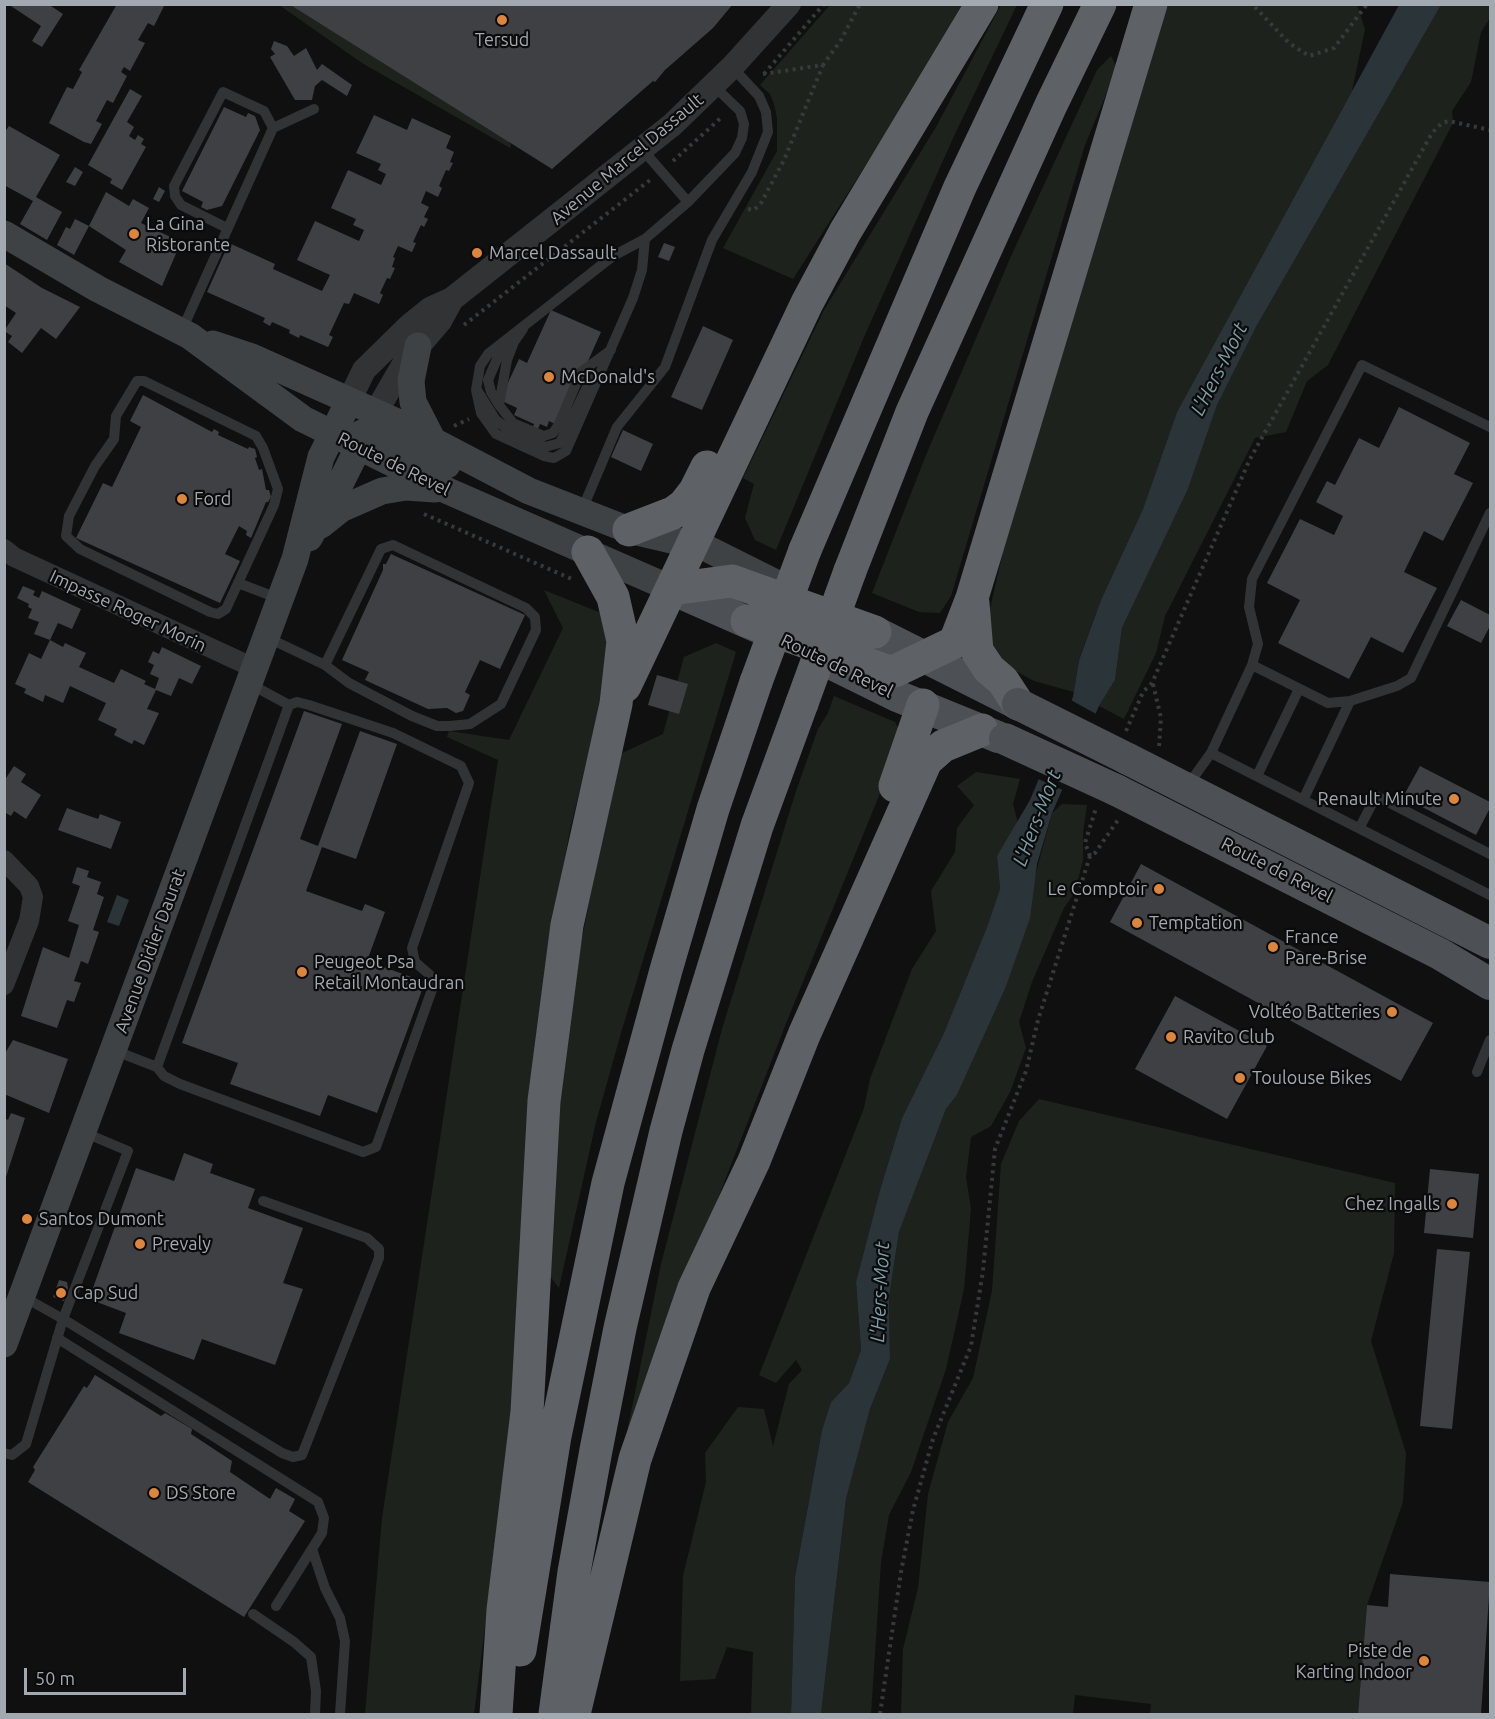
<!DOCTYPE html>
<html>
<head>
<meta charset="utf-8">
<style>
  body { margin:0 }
  #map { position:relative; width:1495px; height:1719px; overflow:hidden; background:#101011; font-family:Ubuntu,sans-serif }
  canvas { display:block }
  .frame { position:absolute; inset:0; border:6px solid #a2a9b0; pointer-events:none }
  .scale { position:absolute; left:24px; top:1668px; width:162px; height:27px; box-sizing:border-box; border:3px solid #a2a9b0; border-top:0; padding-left:8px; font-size:18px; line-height:21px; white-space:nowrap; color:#a2a9b0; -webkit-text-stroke:4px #0b0b0c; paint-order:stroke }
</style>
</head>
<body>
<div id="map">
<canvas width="1495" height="1719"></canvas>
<div class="frame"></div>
<div class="scale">50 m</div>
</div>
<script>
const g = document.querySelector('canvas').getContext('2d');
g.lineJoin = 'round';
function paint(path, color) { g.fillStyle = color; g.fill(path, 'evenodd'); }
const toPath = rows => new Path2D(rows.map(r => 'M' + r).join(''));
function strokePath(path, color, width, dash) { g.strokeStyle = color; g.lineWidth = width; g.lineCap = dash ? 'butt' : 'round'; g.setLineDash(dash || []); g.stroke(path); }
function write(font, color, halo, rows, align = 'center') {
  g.font = font + ' Ubuntu,sans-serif'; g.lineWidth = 4.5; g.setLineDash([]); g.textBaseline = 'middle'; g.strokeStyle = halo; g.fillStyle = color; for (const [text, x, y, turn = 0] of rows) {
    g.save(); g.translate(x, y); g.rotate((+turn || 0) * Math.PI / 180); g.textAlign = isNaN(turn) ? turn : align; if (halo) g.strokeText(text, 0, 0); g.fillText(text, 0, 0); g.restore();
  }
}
paint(toPath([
  [279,5,328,5,506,138,511,145,510,148,362,63],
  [830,5,968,5,793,279,723,248,777,151,777,118,774,104,770,94,760,85],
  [1001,5,1017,5,954,136,864,337,776,550,755,540,745,518,754,484,743,478,824,310,936,127],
  [1166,5,1357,5,1365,29,1352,91,1177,412,1143,509,1101,600,1079,659,1074,692,1034,681,1007,666,998,657,987,637,987,622,1003,552],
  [1441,5,1490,5,1490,18,1481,32,1471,82,1452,111,1453,123,1328,365,1307,381,1286,432,1255,438,1165,616,1156,653,1124,719,1099,706,1115,680,1122,628,1188,489,1217,405,1256,327],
  [1111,56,1117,68,1085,145,951,596,940,613,919,612,872,593,926,455,1012,254,1097,70],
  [544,590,606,615,610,631,600,707,570,830,552,927,510,1430,474,1714,365,1714,382,1518,498,760,447,737,449,731,509,740,563,628],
  [716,643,736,652,621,1033,596,1122,559,1288,546,1271,567,1015,618,755,663,734,684,657],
  [834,696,895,722,903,737,787,1021,627,1432,661,1264,722,1029,796,791,818,729,828,713],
  [976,772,1020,779,1013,804,1018,824,997,856,1000,889,987,927,944,1033,902,1118,880,1190,856,1282,861,1350,849,1383,831,1402,822,1430,795,1577,791,1714,751,1714,753,1652,727,1647,715,1679,680,1681,683,1576,706,1482,705,1453,738,1407,764,1409,773,1446,789,1384,802,1370,796,1360,776,1383,759,1375,864,1108,870,1079,912,969,936,931,931,891,955,852,957,828,974,805,957,786],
  [1062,804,1087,805,1083,833,1083,860,1075,892,1064,908,1032,982,1019,1022,1026,1048,1010,1092,991,1126,971,1137,966,1177,971,1209,964,1289,946,1369,911,1472,889,1515,881,1562,871,1714,821,1714,846,1499,870,1409,890,1359,889,1297,899,1232,946,1109,957,1095,1005,989,1052,813],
  [1039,1099,1395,1183,1394,1253,1371,1341,1406,1453,1403,1502,1367,1605,1358,1714,1150,1714,1151,1704,1075,1695,1073,1714,901,1714,903,1649,918,1588,928,1494,948,1422,973,1378,992,1291,1001,1164,1019,1121]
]), '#1d231c');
paint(toPath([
  [1399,5,1441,5,1256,327,1217,405,1188,489,1122,628,1115,680,1099,706,1052,813,1037,864,1030,918,1005,989,957,1095,946,1109,899,1232,889,1297,890,1359,870,1409,846,1499,821,1714,791,1714,795,1577,822,1430,831,1402,849,1383,861,1350,856,1282,880,1190,902,1118,944,1033,987,927,1000,889,997,856,1030,800,1073,697,1079,660,1101,600,1143,509,1177,412],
  [117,895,129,900,119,926,107,922]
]), '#2b3438');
paint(toPath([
  [1069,699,1098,715,1065,791,1036,778]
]), '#101011');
paint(toPath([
  [8,4,48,4,63,14,42,47,32,41,41,26],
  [117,4,164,6,154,26,148,23,138,40,145,43,130,71,124,67,121,72,127,76,113,103,107,100,96,121,102,124,91,144,84,142,49,123,67,87,73,89,82,72,79,70],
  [289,4,733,4,713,28,665,70,655,82,653,81,552,169],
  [274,41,287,46,294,56,306,48,317,70,322,64,352,85,347,96,322,80,315,86,312,100,295,100,270,57,275,54,271,49],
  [130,89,142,96,127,122,134,127,129,136,135,140,138,135,144,139,141,144,146,147,122,190,110,183,112,179,88,165],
  [224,107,246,117,248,113,255,116,260,130,222,206,207,210,201,207,203,202,182,191],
  [374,115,407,130,412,118,451,136,446,148,454,152,450,162,453,163,449,171,446,170,439,186,442,188,438,197,426,191,421,203,429,207,424,217,428,219,424,227,421,225,413,242,416,243,412,252,398,246,393,257,395,258,392,267,395,268,390,279,387,278,380,293,383,295,379,304,354,293,349,304,344,303,329,335,333,337,328,347,300,335,299,338,289,333,290,330,272,322,270,326,263,322,265,318,207,292,229,243,275,264,273,269,322,291,330,275,297,260,315,221,359,241,364,230,353,225,356,219,331,208,348,170,381,185,386,174,378,170,381,164,356,153],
  [9,126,60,155,36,197,62,212,47,240,20,224,33,201,4,185,4,133],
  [75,167,83,172,75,186,66,182],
  [159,187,165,191,159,202,153,199],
  [106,192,129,206,133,199,149,208,141,223,181,242,162,286,119,262,126,250,89,226],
  [75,219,89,226,74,255,57,245,66,227,70,229],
  [664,243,675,247,669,261,658,257],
  [4,263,42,288,80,307,56,339,41,328,22,353,8,342,12,336,4,331,16,313,4,305],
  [551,310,601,332,559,426,549,421,547,427,540,424,538,429,533,427,534,424,514,415,517,408,500,400,519,359,527,363],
  [703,326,733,340,702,410,671,397],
  [143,395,212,432,214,429,219,432,218,435,248,449,249,447,255,449,257,457,255,458,259,470,262,469,266,490,269,490,271,497,268,502,266,502,251,538,246,535,247,531,239,526,225,554,240,561,220,603,76,538,103,483,112,487,141,427,130,421],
  [1399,407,1470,443,1454,474,1473,483,1443,541,1424,531,1404,572,1437,588,1403,653,1371,637,1349,679,1278,643,1300,600,1267,583,1300,519,1334,535,1343,516,1316,502,1327,481,1335,485,1359,438,1379,448],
  [623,430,653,444,641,471,611,457],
  [391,554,525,615,500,669,480,660,465,692,470,695,463,711,456,713,447,708,428,709,365,680,369,672,342,660,383,570,383,564,386,564],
  [23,586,35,591,33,595,39,598,42,591,81,609,72,629,58,623,50,640,34,634,39,622,28,618,32,609,28,607,29,604,17,598],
  [1461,600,1490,615,1490,626,1481,643,1447,626],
  [50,640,63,647,65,643,86,653,79,667,114,683,121,669,146,681,144,684,155,689,159,678,150,674,154,665,148,662,153,651,159,654,162,647,201,666,192,684,179,678,171,696,156,690,147,709,159,713,144,745,134,740,132,744,114,735,117,729,98,720,106,703,70,686,63,703,45,695,43,702,24,693,26,689,15,684,29,653,41,659],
  [657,675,688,684,679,714,648,705],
  [304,711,342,724,300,839,318,846,360,731,397,744,356,859,322,847,306,891,362,911,365,904,385,912,367,961,425,982,377,1113,328,1095,320,1116,230,1084,238,1063,182,1043],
  [14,766,26,774,21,782,41,795,26,819,14,811,11,816,4,812,4,781],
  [1420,766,1490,802,1490,808,1476,835,1403,797],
  [67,808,98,819,100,814,121,822,111,849,58,830],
  [1141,864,1433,1023,1401,1081,1110,922],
  [77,867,89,871,87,877,101,882,97,894,104,897,93,930,99,932,88,964,81,961,74,981,81,983,77,994,74,1002,67,1000,57,1028,21,1016,43,947,69,958,79,925,68,921,80,886,72,883],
  [1175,996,1267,1046,1227,1119,1135,1069],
  [13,1040,68,1059,49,1113,4,1094,4,1055],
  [11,1113,25,1118,5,1180,4,1118,8,1120],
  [184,1153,213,1164,210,1173,255,1189,248,1208,303,1228,283,1283,303,1289,275,1365,202,1339,194,1360,119,1333,126,1313,89,1299,136,1168,174,1181],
  [1430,1169,1479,1174,1473,1238,1424,1233],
  [1437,1249,1470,1252,1452,1429,1420,1426],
  [59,1280,67,1282,68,1288,64,1301,53,1297],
  [95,1375,161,1416,165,1413,192,1429,191,1434,232,1461,230,1472,270,1499,276,1488,295,1499,289,1511,305,1521,244,1617,28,1482,35,1470,33,1467,84,1386,87,1388],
  [1390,1574,1490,1582,1481,1714,1358,1714,1367,1605,1388,1607]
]), '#3f4044');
strokePath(toPath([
  [1255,7,1289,43,1309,56,1334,48,1367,4],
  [763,74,823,65,841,40,860,4],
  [764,74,824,4],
  [673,161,723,116],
  [748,209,754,210,761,203,784,160,823,65],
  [464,325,650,180],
  [454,426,469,419],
  [424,514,574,580],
  [1153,684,1161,718,1159,747],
  [1126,731,1143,692,1152,683,1250,459,1432,133,1442,123,1449,121,1490,130],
  [1090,856,1085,843,1096,808],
  [880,1714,901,1572,913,1510,933,1439,971,1346,983,1271,995,1149,1026,1071,1038,1020,1090,856,1095,853,1118,820]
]), '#373a3c', 4, [3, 4.5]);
strokePath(toPath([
  [642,149,688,202],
  [227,228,181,205,175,196,174,186,223,92,264,111,273,128],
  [645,239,642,270,633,298,566,451,554,458,544,456,496,434,481,413,476,390,480,366,488,354,613,256,645,239,688,202,735,153,742,138,744,124,740,111,713,85],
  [523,329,514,342,507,360,499,405,513,423,544,436,553,433,559,424,581,372,611,350],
  [182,330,273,128,314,109],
  [477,390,495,419,507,429,545,447,560,443,590,381,601,373],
  [499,405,491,392,488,380,497,359,511,344],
  [582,510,617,427,665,367,712,240,752,172,768,132,766,112,759,96,732,67],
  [238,583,226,609,218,614,210,612,80,549,66,536,69,516,95,466,114,439,116,416,137,381,144,381,256,436,263,448,278,489,274,505,238,583,280,599],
  [266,637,325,665,349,683,412,716,437,726,450,726,470,724,501,704,536,630,535,617,526,608,393,545,381,549,325,665],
  [1252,665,1328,703,1350,701,1397,686,1411,678,1490,513],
  [1211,753,1252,665,1258,644,1249,607,1252,579,1362,365,1490,427],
  [1257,776,1299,689],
  [1188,785,1211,753,1490,895],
  [1304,798,1350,701],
  [1360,827,1376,796,1490,854],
  [113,1050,157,1067,289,705,250,684],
  [157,1067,164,1076,180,1084,363,1152,376,1147,434,984,430,975,415,962,412,948,469,783,461,766,393,733,309,705,297,702,289,705],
  [1477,1072,1490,1040],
  [22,1296,63,1319,128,1151,83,1132],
  [57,1338,318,1502,324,1518,322,1533,276,1606],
  [4,1453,12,1455,26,1444,63,1319,282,1453,293,1457,302,1455,379,1258,379,1249,367,1238,263,1201],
  [312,1549,325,1588,340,1618,345,1641,340,1714],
  [253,1614,294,1642,311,1657,316,1691,315,1714]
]), '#313335', 10);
strokePath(toPath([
  [4,549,14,557,254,668],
  [4,860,29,886,33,897,29,921,4,985]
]), '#313335', 20);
strokePath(toPath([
  [349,401,364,370,410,325,430,309,452,299,672,125,732,67,789,4],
  [376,412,405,362,440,321,452,299]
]), '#313335', 24);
strokePath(toPath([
  [4,234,98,289,190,336,303,419,448,491,672,589],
  [213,344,252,357,395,421,529,491,629,530,706,548,780,585],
  [418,346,411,381,413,402,433,441],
  [362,433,447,465],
  [321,525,341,509,382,491,406,487,435,489],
  [309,538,339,486,366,432],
  [4,1344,295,559,321,457,349,401]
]), '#3f4245', 27);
strokePath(toPath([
  [672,589,772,633],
  [875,632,1018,704],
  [832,664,897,696,998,737],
  [1128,759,1490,943],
  [1116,790,1440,954,1490,984]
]), '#4d5054', 32);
strokePath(toPath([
  [629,530,673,513,684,505,695,491,707,467],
  [805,550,960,187,1047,4],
  [850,571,912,412,1051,105,1100,4],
  [672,589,732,581,875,632],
  [973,603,977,651,989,669,1003,681,1018,704],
  [747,621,887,671,895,671,953,643,957,637,972,598,1151,4],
  [625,686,807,303,845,232,982,4],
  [895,786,923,705],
  [520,1650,555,1436,608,1183,666,970,713,809,756,682],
  [496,1714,503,1610,527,1412,544,1101,567,925,616,704,623,641,613,597,588,552],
  [555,1714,574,1572,596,1450,620,1328,666,1131,688,1050,757,826,802,703],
  [574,1714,635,1459,694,1288,754,1161,804,1035,926,761,943,746,982,730]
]), '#5e6166', 33);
strokePath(toPath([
  [1018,704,1128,759],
  [1005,739,1116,790]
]), '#4d5054', 32);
strokePath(toPath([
  [756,682,805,550],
  [802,703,850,571]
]), '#5e6166', 33);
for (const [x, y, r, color] of [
  [502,20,6,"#dc853c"],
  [134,234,6,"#dc853c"],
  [477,253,6,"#dc853c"],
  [549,377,6,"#dc853c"],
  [182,499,6,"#dc853c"],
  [1454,799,6,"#dc853c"],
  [1159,889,6,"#dc853c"],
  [1137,923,6,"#dc853c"],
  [1273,947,6,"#dc853c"],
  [302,972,6,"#dc853c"],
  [1392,1012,6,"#dc853c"],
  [1171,1037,6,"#dc853c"],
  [1240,1078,6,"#dc853c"],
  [1452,1204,6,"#dc853c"],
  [27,1219,6,"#dc853c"],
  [140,1244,6,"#dc853c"],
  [61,1293,6,"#dc853c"],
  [154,1493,6,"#dc853c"],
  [1424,1661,6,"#dc853c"]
]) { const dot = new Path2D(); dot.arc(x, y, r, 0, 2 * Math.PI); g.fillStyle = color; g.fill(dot); strokePath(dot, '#0b0b0c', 2); }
write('18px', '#a2a9b0', '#0b0b0c', [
  ["Tersud",502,40,"center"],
  ["La Gina",146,224],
  ["Ristorante",146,245],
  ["Marcel Dassault",489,253],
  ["McDonald's",561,377],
  ["Ford",194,499],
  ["Renault Minute",1442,799,"right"],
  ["Le Comptoir",1147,889,"right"],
  ["Temptation",1149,923],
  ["France",1285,937],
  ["Pare-Brise",1285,958],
  ["Peugeot Psa",314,962],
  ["Retail Montaudran",314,983],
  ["Voltéo Batteries",1380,1012,"right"],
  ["Ravito Club",1183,1037],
  ["Toulouse Bikes",1252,1078],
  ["Chez Ingalls",1440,1204,"right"],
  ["Santos Dumont",39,1219],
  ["Prevaly",152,1244],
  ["Cap Sud",73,1293],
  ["DS Store",166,1493],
  ["Piste de",1412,1651,"right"],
  ["Karting Indoor",1412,1672,"right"]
], 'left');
write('18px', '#a2a9b0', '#0b0b0c', [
  ["Avenue Marcel Dassault",627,159,-40],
  ["Route de Revel",394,464,26],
  ["Impasse Roger Morin",128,611,25],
  ["Route de Revel",837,666,26],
  ["Route de Revel",1277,870,27],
  ["Avenue Didier Daurat",150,951,-70]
]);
write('italic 20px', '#7c9da8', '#0b0b0c', [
  ["L'Hers-Mort",1219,369,-63],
  ["L'Hers-Mort",1037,818,-69],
  ["L'Hers-Mort",880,1292,-87]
]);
</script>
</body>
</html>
